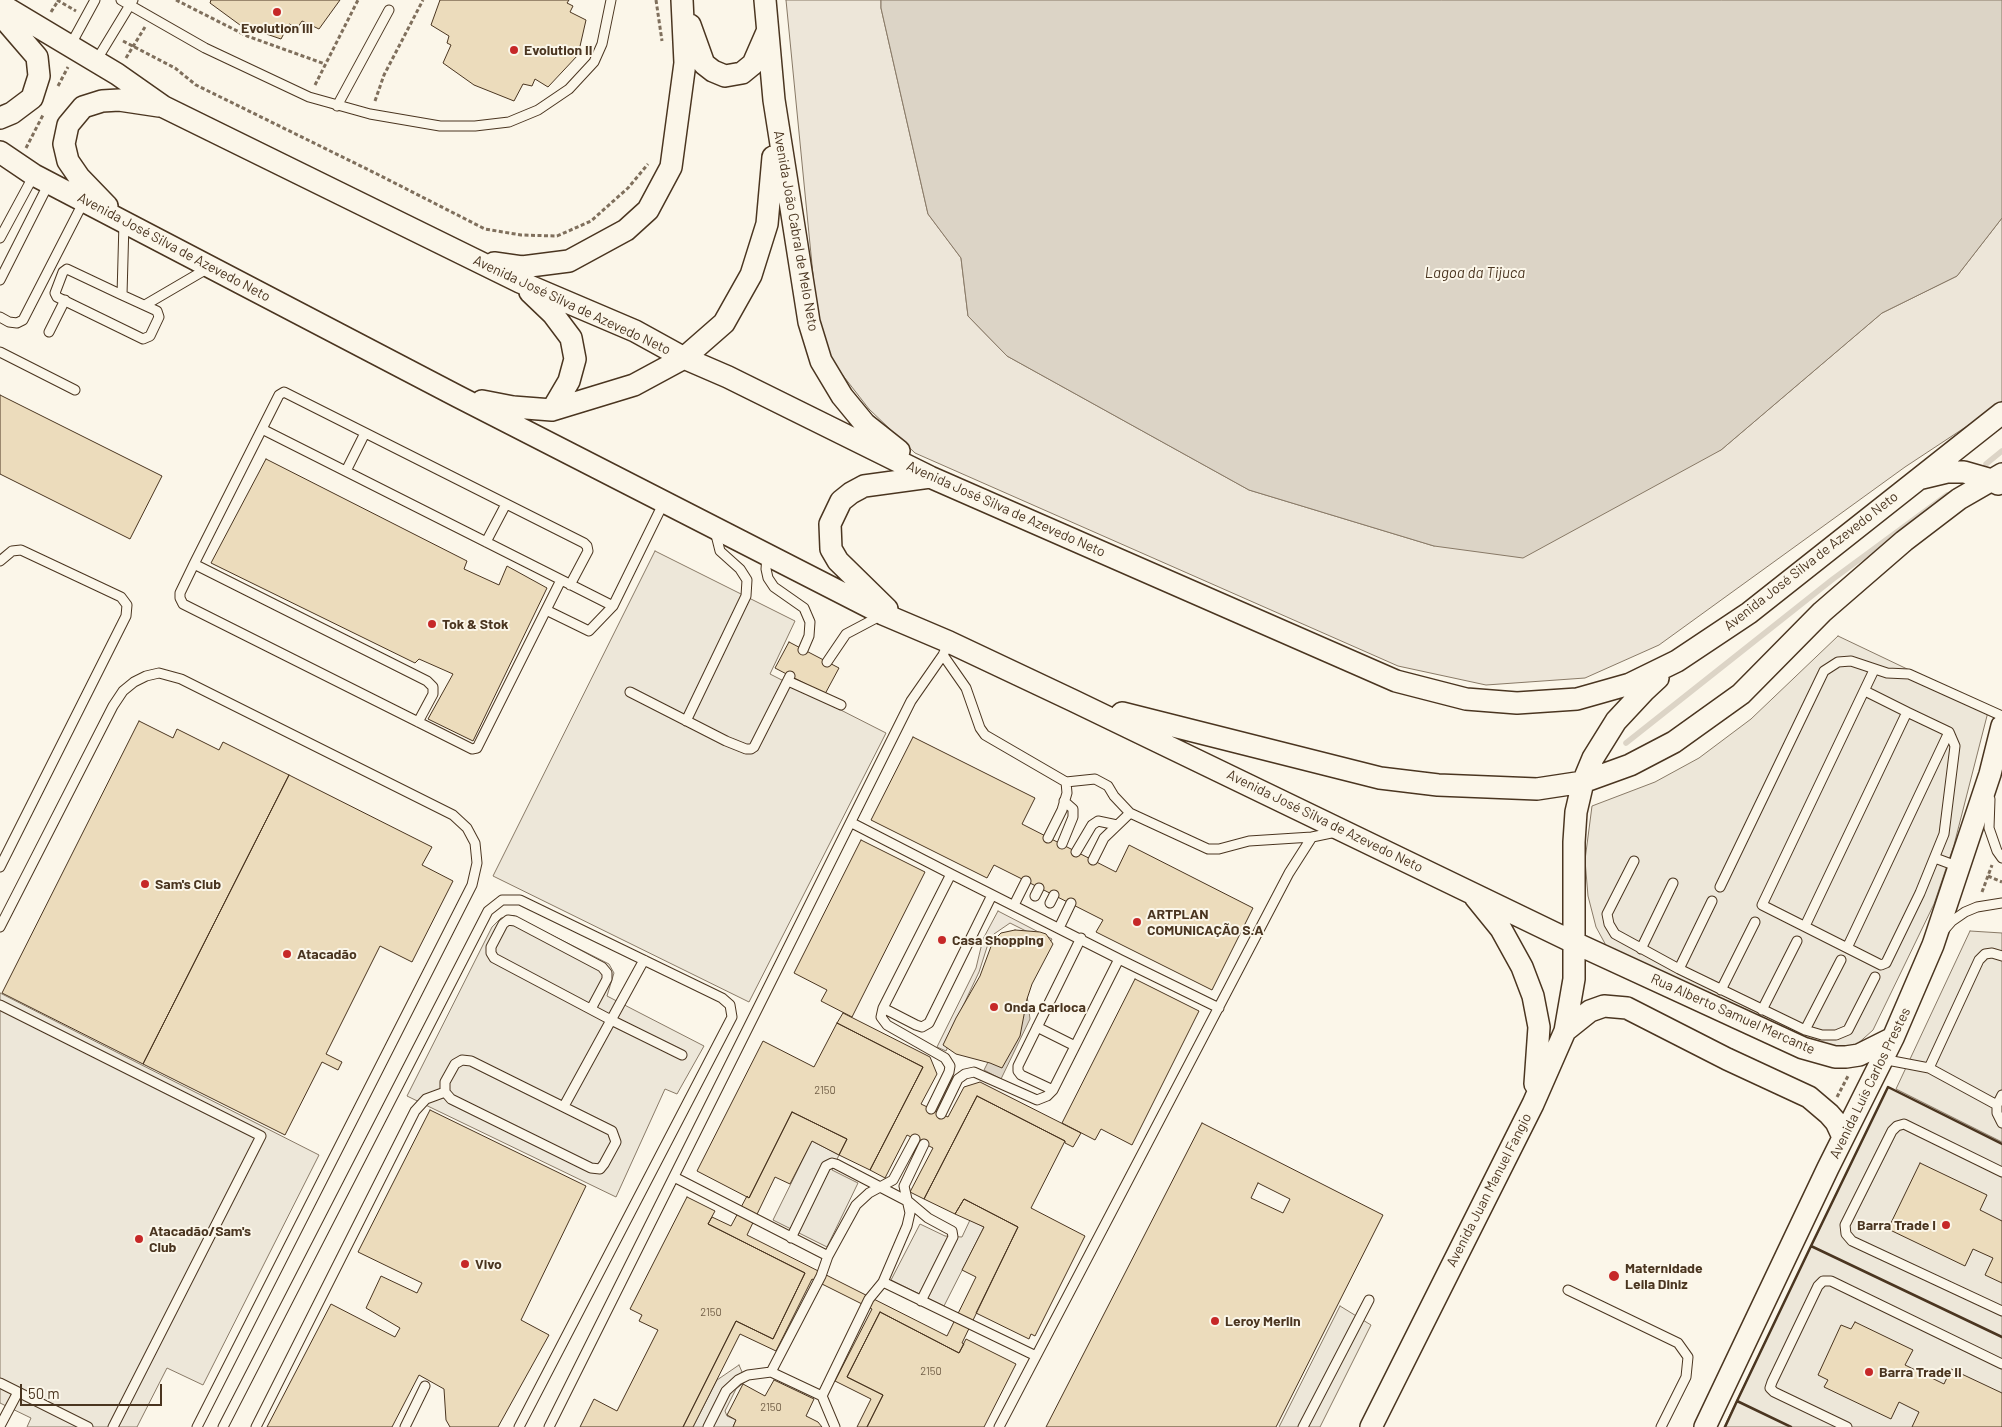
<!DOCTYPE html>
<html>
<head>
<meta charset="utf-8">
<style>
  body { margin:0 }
  #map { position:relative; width:2002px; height:1427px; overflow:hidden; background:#fbf6e9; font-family:Barlow,sans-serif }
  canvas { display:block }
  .scale { position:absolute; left:20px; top:1384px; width:142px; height:22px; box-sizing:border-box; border:2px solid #4a3520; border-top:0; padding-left:6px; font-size:15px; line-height:18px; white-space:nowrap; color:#4a3520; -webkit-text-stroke:4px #fbf6e9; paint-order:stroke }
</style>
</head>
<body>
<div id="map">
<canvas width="2002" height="1427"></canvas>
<div class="scale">50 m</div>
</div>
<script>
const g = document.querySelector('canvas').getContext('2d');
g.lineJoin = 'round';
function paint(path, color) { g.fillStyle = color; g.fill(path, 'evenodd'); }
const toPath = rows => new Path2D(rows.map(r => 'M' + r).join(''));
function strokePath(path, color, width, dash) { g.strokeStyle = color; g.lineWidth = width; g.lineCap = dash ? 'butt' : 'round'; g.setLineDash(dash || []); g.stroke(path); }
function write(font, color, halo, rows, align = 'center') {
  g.font = font + ' Barlow,sans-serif'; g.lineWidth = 4; g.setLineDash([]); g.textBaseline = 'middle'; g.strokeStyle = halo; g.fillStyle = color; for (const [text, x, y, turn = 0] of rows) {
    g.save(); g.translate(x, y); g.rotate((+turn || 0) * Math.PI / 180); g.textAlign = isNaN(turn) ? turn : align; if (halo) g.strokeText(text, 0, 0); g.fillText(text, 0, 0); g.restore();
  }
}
const green = toPath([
  [786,0,881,0,881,8,928,214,961,258,968,316,1007,356,1249,490,1434,546,1721,450,1882,313,1957,276,2002,218,2002,403,1905,467,1659,645,1585,678,1486,685,1398,666,915,453,869,409,820,346,786,0],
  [998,911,1052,939,1050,943,1010,923,994,934,988,944,979,972,947,1040,950,1042,946,1051,937,1047,976,968,983,939,998,911]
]);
paint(green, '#ede6d9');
strokePath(green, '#887966', 1);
const parking = toPath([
  [655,551,795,621,770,674,886,733,749,1002,493,876,655,551],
  [1838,636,1989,708,1954,845,1934,904,1873,1030,1854,1047,1832,1051,1609,951,1596,927,1588,896,1585,860,1592,806,1655,782,1699,758,1751,719,1838,636],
  [514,916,609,964,614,973,607,996,704,1046,677,1094,665,1089,616,1197,407,1096,492,927,501,918,514,916],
  [1970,931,2002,933,2002,1142,1896,1089,1970,931],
  [0,993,319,1155,203,1385,167,1368,137,1427,27,1427,31,1418,0,1403,0,993],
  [1888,1087,2002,1144,2002,1427,1724,1427,1888,1087],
  [812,1141,839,1155,832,1170,858,1183,827,1247,773,1220,812,1141],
  [970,1220,984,1227,944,1306,891,1280,920,1224,945,1236,962,1237,970,1220],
  [1340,1306,1371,1325,1320,1427,1279,1427,1340,1306],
  [739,1365,746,1381,736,1389,725,1411,727,1416,736,1420,733,1427,693,1427,717,1380,739,1365]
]);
paint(parking, '#ede7d9');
strokePath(parking, '#887966', 1);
const water = toPath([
  [881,0,2002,0,2002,218,1957,276,1882,313,1721,450,1523,558,1434,546,1249,490,1007,356,968,316,961,258,928,214,881,8,881,0],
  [1026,987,1030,1019,1001,1079,984,1070,1026,987]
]);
paint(water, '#dcd4c6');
strokePath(water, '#887966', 1);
strokePath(toPath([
  [1986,464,2002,451],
  [1626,743,1833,579,1947,495]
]), '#dcd4c6', 5.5);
const building = toPath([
  [211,0,340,0,319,29,302,21,298,27,289,24,281,39,240,25,210,3,211,0],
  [440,0,569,0,567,3,573,6,570,12,586,20,578,55,548,87,535,79,532,86,523,84,514,101,474,85,443,63,451,45,447,43,449,36,431,25,440,0],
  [0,395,162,476,130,539,0,474,0,395],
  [266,459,467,561,464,569,499,585,507,566,547,588,473,741,428,719,453,674,419,659,415,663,211,563,266,459],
  [789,642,839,668,825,694,775,668,789,642],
  [139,721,173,738,177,729,219,750,223,742,289,775,143,1064,2,993,139,721],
  [913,737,1035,798,1022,824,1116,872,1129,845,1253,908,1212,990,1096,932,1103,920,1026,881,994,865,987,878,871,820,913,737],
  [289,775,432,847,422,865,453,881,412,962,380,946,326,1054,342,1062,338,1070,322,1062,285,1135,143,1064,289,775],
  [861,840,925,872,852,1017,821,1001,827,990,794,973,861,840],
  [1015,930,1040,932,1046,934,1053,944,1032,984,1027,999,1020,1036,1002,1068,990,1063,956,1054,943,1045,956,1018,980,976,993,941,1001,933,1015,930],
  [1135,979,1199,1011,1132,1145,1101,1129,1095,1140,1062,1123,1135,979],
  [843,1013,930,1057,937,1074,921,1104,948,1117,964,1087,980,1082,1081,1133,1073,1147,1065,1143,1065,1141,977,1096,924,1199,910,1192,933,1148,907,1135,885,1178,870,1170,923,1067,837,1023,843,1013],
  [837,1023,923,1067,870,1170,839,1155,847,1139,792,1112,749,1198,697,1171,763,1041,814,1067,837,1023],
  [977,1096,1065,1141,1031,1208,1085,1236,1035,1336,1031,1334,1029,1339,976,1313,1018,1227,964,1199,955,1214,924,1199,977,1096],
  [430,1110,586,1186,521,1320,549,1335,498,1427,450,1427,446,1420,444,1389,419,1375,392,1427,267,1427,331,1304,395,1337,400,1328,366,1308,381,1276,417,1293,422,1283,358,1252,430,1110],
  [792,1112,847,1139,839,1155,812,1141,790,1184,775,1177,747,1235,947,1336,976,1277,962,1270,984,1227,955,1214,964,1199,1018,1227,962,1343,964,1344,959,1353,880,1312,847,1377,883,1395,867,1427,857,1427,871,1399,835,1381,872,1309,812,1279,776,1351,740,1334,693,1427,683,1427,736,1321,773,1339,805,1273,708,1224,712,1217,731,1226,747,1196,749,1198,792,1112],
  [1202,1123,1383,1215,1276,1427,1046,1427,1202,1123],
  [1258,1183,1290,1199,1283,1213,1251,1198,1258,1183],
  [1920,1163,1987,1195,1980,1210,2002,1221,2002,1283,1985,1275,1993,1258,1973,1249,1965,1266,1888,1229,1920,1163],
  [687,1197,715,1211,708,1224,805,1273,773,1339,736,1321,683,1427,580,1427,594,1399,617,1411,658,1330,639,1321,642,1315,630,1309,687,1197],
  [880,1312,959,1353,966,1339,1016,1364,984,1427,867,1427,883,1395,847,1377,880,1312],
  [1855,1322,1913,1350,1905,1365,1944,1384,1951,1369,2002,1393,2002,1427,1912,1427,1919,1412,1899,1402,1891,1419,1824,1387,1828,1380,1818,1375,1841,1325,1851,1329,1855,1322],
  [774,1380,814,1399,806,1416,818,1422,822,1427,733,1427,736,1420,727,1415,743,1384,765,1396,774,1380]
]);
paint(building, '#ecdcbc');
strokePath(building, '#4a3520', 1);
const service = toPath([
  [121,0,205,48,309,97,370,114,440,126,475,126,509,122,538,110,569,89,594,62,602,44,611,0],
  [70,46,95,0],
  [96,61,133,0],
  [337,106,389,10],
  [0,238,34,175],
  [0,280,49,183],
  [122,295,67,269,63,272,55,293,57,297,143,339,150,336,159,317,157,311,122,295,124,222],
  [145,305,210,267],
  [0,317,9,322,17,323,23,320,84,201],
  [49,332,65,300],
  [0,352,75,390],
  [262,429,613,606],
  [346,471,365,433],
  [486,542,506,504],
  [767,556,766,569,768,578,774,587,804,608,810,622,809,636,803,650],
  [0,561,12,551,21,550,121,597,127,605,126,616,0,867],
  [194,564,427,681,433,687,433,694,418,722],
  [561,580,477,748,472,749,183,604,180,598,180,593,194,564,279,395,284,392,584,543,587,546,588,551,570,585],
  [546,610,589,631,613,606,664,502],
  [943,655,966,688,980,728,985,735,1066,782,1095,779,1108,786,1114,796,1130,813,1208,849,1219,849,1249,841,1312,837],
  [827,662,846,634,880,616],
  [1874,670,1762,905,1881,965,1886,963,1920,893,1944,834,1955,746,1949,732],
  [788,681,841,705],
  [630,692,726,741,746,749,751,749,754,747,790,676],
  [686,721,746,596,747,580,740,569,720,551,715,531],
  [1990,799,1989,828,1997,851,2002,858],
  [852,823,951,874],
  [1048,838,1062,810,1067,793,1066,782],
  [1062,844,1073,817,1073,809,1064,801],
  [1076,852,1092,825,1098,821,1117,825],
  [1935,858,1959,867],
  [1093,860,1104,838,1130,813],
  [1634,861,1607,914,1609,924,1615,934,1679,969,1805,1030,1822,1035,1836,1035,1848,1030,1875,977],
  [1720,887,1824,671,1838,662,1851,661,1887,673,1909,674,2002,716],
  [1035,896,1039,888],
  [1050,903,1054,895],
  [1014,905,1026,881],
  [1805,926,1907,712,1865,691],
  [0,927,113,706,123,691,134,682,146,676,159,673,181,679,453,815,467,828,475,843,477,863,472,885,197,1427],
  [1059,928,1071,903],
  [1945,929,1952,921,1965,912,1977,907,2002,903],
  [1847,948,1949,732,1907,712],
  [1641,949,1673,883],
  [1119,959,1219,1008],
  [1679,969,1712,901],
  [1721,990,1755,922],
  [0,1005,261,1136,113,1427],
  [883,1008,916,1025,922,1027,929,1023,992,895],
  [591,1009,607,979,607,973,602,967,515,921,508,920,503,924,491,947,491,953,494,958,611,1020,682,1055],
  [1762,1010,1797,941],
  [1037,1027,1075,1046],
  [1805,1030,1841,960],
  [1882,1059,1929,1068],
  [462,1060,471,1061,612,1131,616,1142,604,1164,600,1169,591,1168,451,1099,445,1092,445,1082,455,1064,462,1060],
  [1053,1090,1021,1075,1018,1071,1018,1066,1081,938],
  [2002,1095,1997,1105,1997,1113,2002,1123],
  [1997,1105,1929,1068,1979,960,1985,954,1992,953,2002,956],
  [564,1106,644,960],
  [931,1109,949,1072,950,1066,945,1058,887,1025,881,1017,883,1008,951,874,1119,959,1053,1090,1047,1096,1037,1100,974,1072,965,1074,958,1079,941,1114],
  [2002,1172,1904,1124,1897,1126,1892,1131,1845,1225,1846,1234,1852,1241,2002,1311],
  [674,1177,828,1256],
  [791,1238,826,1166,832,1163,836,1164,909,1202,928,1218,952,1231,953,1237,921,1301],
  [883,1282,1036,1356],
  [1568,1290,1678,1343,1688,1357,1686,1377,1661,1427],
  [771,1372,821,1276,828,1256,856,1205,869,1193,893,1180,915,1139],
  [0,1383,88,1427],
  [822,1396,869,1299,883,1282,907,1226,910,1213,904,1186,924,1144],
  [0,1426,18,1392],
  [223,1427,488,911,502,900,520,900,722,998,730,1005,732,1017,519,1427],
  [256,1427,415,1111,426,1099,445,1092],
  [405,1427,425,1386],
  [549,1427,911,701,943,655,949,642],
  [708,1427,726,1391,738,1380,748,1375,771,1372,822,1396,835,1427],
  [999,1427,1289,873,1312,837,1336,832],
  [1303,1427,1369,1300],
  [1847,1427,1774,1392,1770,1388,1772,1382,1818,1286,1823,1281,1831,1281,2002,1364]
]);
const tertiary = toPath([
  [765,0,774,100,809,322,821,361,842,396,865,424,899,451],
  [0,4,117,74,164,107,520,282,635,331,684,358,728,377,930,477,1396,681,1466,699,1517,703,1577,699,1630,684,1677,661,1749,613,2002,413],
  [0,14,37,57,39,76,32,98,12,113,0,118],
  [690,25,704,64,713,71,725,76,742,73,753,64,767,32],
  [0,152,34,175,457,396,883,614,949,642,1074,701,1575,943,1803,1048,1835,1057,1846,1057,1859,1055,1893,1038],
  [107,206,79,177,68,161,64,144,68,125,83,107,102,101,119,100,159,106],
  [494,263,522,267,569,261,626,230,648,210,671,167,685,63,682,0],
  [530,292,553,314,571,338,575,359,569,381,552,410],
  [482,401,513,407,552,410,634,385,684,358,724,323,751,275,767,224,773,157],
  [1922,478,1947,472,1964,472,1992,480,1998,484],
  [887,609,838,561,831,549,830,524,841,501,851,493,864,486,930,477],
  [1122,713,1380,778,1438,785,1537,789,1583,782,1630,765,1674,742,1741,694,1822,612,1904,541,1959,499,2002,474],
  [1475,897,1501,929,1522,967,1533,996,1539,1027,1535,1084],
  [1565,1031,1590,1011,1604,1006,1627,1008,1727,1059,1809,1097,1829,1114,1836,1122,1843,1137],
  [1371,1427,1533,1104,1565,1031,1574,979,1574,842,1576,812,1583,782,1593,758,1616,721,1644,691,1658,678],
  [1705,1427,1828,1168,1893,1038,1933,945,1990,774,2002,726]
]);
strokePath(service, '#4a3520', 11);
strokePath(tertiary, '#4a3520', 24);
strokePath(toPath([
  [57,0,76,11],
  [176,0,247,36,325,64],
  [656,0,662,41],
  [51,12,58,1],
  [123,41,175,68,196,85,377,174,485,229,521,235,557,236,591,221,628,188,648,164],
  [126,58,145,27],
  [315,85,358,0],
  [58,86,68,67],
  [375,101,384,75,423,0],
  [26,148,43,115],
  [1988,876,2002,882],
  [1982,892,1992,865],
  [1837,1097,1848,1076]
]), '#7f6f5c', 3, [4, 2.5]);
strokePath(service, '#fbf6e9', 9);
strokePath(tertiary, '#fbf6e9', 21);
strokePath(toPath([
  [1811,1246,1888,1087,2002,1144],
  [1737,1401,1811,1246,2002,1337],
  [1725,1427,1737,1401,1791,1427]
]), '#4a3520', 2.5);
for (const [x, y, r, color] of [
  [277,12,5,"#c62828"],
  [514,50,5,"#c62828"],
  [432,624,5,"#c62828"],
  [145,884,5,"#c62828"],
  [1137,922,5,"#c62828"],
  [942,940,5,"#c62828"],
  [287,954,5,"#c62828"],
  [994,1007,5,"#c62828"],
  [1946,1225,5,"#c62828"],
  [139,1239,5,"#c62828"],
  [465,1264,5,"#c62828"],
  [1614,1276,6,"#c62828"],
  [1215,1321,5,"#c62828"],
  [1869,1372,5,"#c62828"]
]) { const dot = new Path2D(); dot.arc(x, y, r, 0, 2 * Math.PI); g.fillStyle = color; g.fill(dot); strokePath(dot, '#fbf6e9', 2); }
write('11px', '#725f47', null, [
  ["2150",825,1090],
  ["2150",711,1312],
  ["2150",931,1371],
  ["2150",771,1407]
]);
write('bold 14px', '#4a3520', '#fbf6e9', [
  ["Evolution III",277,28,"center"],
  ["Evolution II",524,50],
  ["Tok & Stok",442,624],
  ["Sam's Club",155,884],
  ["ARTPLAN",1147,914],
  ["COMUNICAÇÃO S.A",1147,930],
  ["Casa Shopping",952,940],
  ["Atacadão",297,954],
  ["Onda Carioca",1004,1007],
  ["Barra Trade I",1936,1225,"right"],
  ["Atacadão/Sam's",149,1231],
  ["Club",149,1247],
  ["Vivo",475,1264],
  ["Maternidade",1625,1268],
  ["Leila Diniz",1625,1284],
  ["Leroy Merlin",1225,1321],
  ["Barra Trade II",1879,1372]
], 'left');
write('14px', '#4a3520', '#fbf6e9', [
  ["Avenida João Cabral de Melo Neto",796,231,80],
  ["Avenida José Silva de Azevedo Neto",174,247,28],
  ["Avenida José Silva de Azevedo Neto",572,305,25],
  ["Avenida José Silva de Azevedo Neto",1006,509,24],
  ["Avenida José Silva de Azevedo Neto",1811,561,-38],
  ["Avenida José Silva de Azevedo Neto",1325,821,26],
  ["Rua Alberto Samuel Mercante",1733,1014,24],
  ["Avenida Luís Carlos Prestes",1870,1083,-64],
  ["Avenida Juan Manuel Fangio",1489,1190,-63]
]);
write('italic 15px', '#4a3520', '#fbf6e9', [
  ["Lagoa da Tijuca",1475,273]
]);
</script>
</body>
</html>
